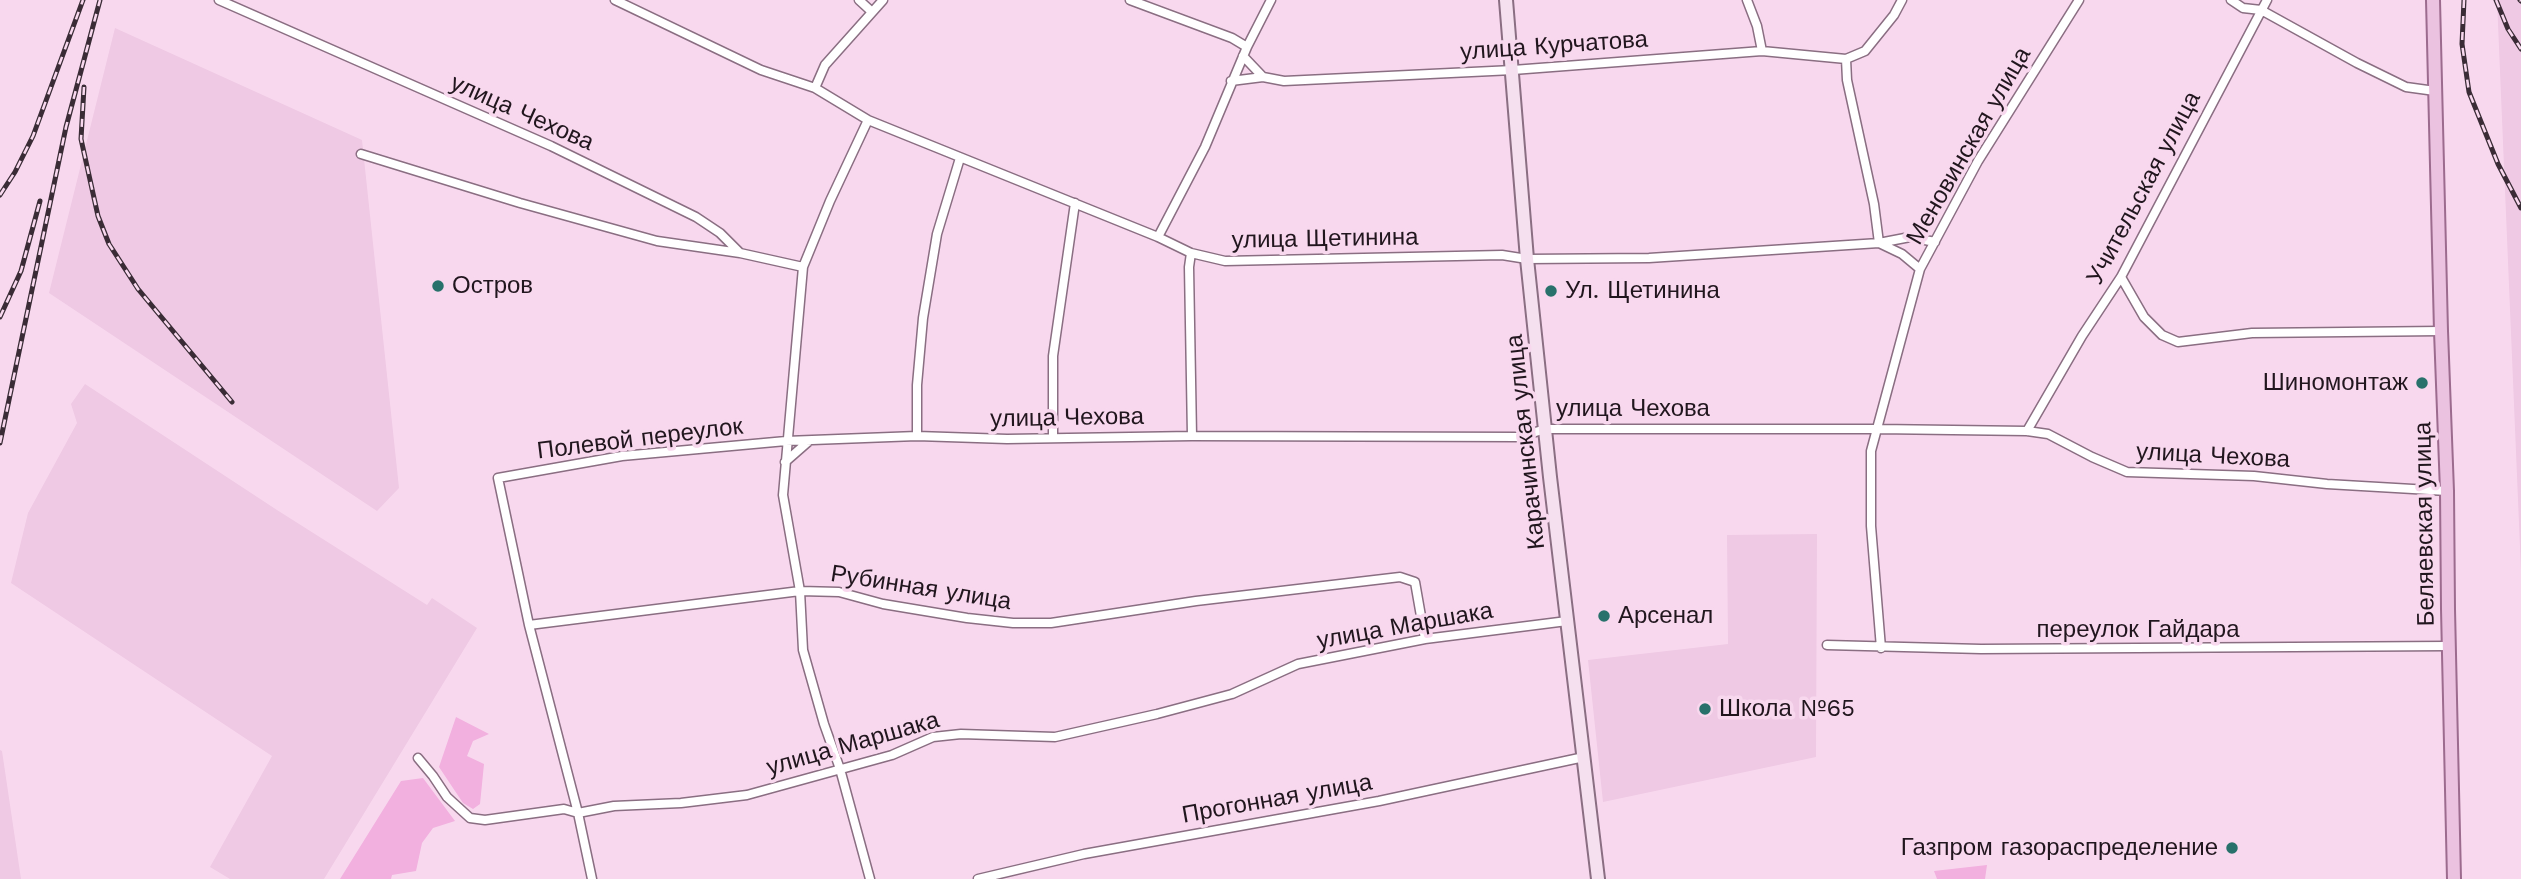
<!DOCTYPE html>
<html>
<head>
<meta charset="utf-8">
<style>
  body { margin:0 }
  canvas { display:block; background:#f8d8ee }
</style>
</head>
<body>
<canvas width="2521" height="879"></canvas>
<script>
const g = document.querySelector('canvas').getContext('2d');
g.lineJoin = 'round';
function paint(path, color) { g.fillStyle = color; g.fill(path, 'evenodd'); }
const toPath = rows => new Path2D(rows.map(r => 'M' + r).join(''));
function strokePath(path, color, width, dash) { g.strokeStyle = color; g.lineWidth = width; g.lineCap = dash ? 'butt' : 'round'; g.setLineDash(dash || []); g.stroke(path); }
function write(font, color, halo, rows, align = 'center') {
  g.font = font + ' "Work Sans",sans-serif'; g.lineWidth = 7; g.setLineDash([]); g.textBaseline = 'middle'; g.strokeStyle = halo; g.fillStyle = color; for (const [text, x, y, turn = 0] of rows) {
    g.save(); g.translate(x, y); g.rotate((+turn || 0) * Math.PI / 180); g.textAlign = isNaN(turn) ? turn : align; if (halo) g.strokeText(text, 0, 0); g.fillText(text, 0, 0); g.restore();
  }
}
paint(toPath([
  [2497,0,2521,0,2521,571],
  [115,28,362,140,399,488,377,511,49,293],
  [85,384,277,510,427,605,432,598,477,628,324,879,230,879,210,867,272,756,11,583,28,513,77,423,71,404],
  [1817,534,1816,757,1603,802,1588,660,1728,644,1727,535],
  [0,750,2,751,21,879,0,879]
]), '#efc9e4');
paint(toPath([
  [456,717,489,734,473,741,467,756,484,764,480,804,473,809,463,803,439,767],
  [423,778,455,821,433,828,422,843,416,871,392,875,391,879,340,879,401,781],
  [1987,865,1985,879,1937,879,1934,871]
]), '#f2b0df');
const street = toPath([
  [219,0,551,146,696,217,720,233,740,253,803,267],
  [615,0,761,70,815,88,868,120,1158,237,1191,253,1225,261,1502,255,1527,259,1649,258,1879,243,1910,237,1935,242],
  [859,0,871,11],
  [1130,0,1232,38,1247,47],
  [1747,0,1757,26,1762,51],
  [2231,0,2243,8,2261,10,2357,63,2406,87,2435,91],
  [1243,56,1263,77,1284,81,1513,70,1762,51,1846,59,1865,51,1894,15,1902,0],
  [1846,59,1847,80,1874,204,1879,243],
  [1231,81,1263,77],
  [815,88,825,65,883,0],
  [868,120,830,201,803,267,783,495,800,591,803,650,824,724,840,769,870,879],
  [361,154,520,203,657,241,740,253],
  [1158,237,1205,147,1247,47,1271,0],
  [1879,243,1902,254,1920,269],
  [1191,253,1189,267,1192,436],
  [2121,277,2144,317,2162,335,2178,342,2252,333,2441,331],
  [2027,431,2082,336,2121,277,2267,0],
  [917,436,917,385,923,318,937,234,960,158],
  [1053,437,1053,356,1075,203],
  [785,462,809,441],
  [529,625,800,591,839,592,883,604,967,618,1013,623,1051,623,1196,601,1400,577,1415,582,1425,639],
  [1827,645,1981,649,2448,646],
  [1881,648,1871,526,1871,451,1920,269,1978,161,2079,0],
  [418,758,433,776,447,797,470,818,485,820,564,809,578,813,614,806,681,803,747,795,892,755,933,737,961,734,1055,737,1157,714,1232,694,1298,664,1425,639,1567,621],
  [592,879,578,813,529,625,498,478,622,456,786,441,917,436,1007,439,1192,436,1520,437,1545,429,1878,429,2027,431,2048,434,2092,457,2127,472,2254,476,2327,484,2447,491],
  [978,879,1084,854,1379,801,1584,757]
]);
const secondary = toPath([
  [1506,0,1527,259,1550,477,1598,879]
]);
const primary = toPath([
  [2433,0,2441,331,2447,491,2448,609,2454,879]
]);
strokePath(street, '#8a6e82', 11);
strokePath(secondary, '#8a6e82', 16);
strokePath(primary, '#9c6b8e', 16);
strokePath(street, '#fff', 8);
strokePath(secondary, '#f5e0ef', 12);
strokePath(primary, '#ebc2e0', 12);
const rail = toPath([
  [2464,0,2462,44,2469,92,2498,164,2521,208],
  [2496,0,2508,29,2521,49],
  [2520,0,2521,1],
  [84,87,81,139,98,216,109,244,138,289,232,402],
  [0,195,15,172,33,136,83,0],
  [0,317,21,271,40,201],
  [0,443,66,127,100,0]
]);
strokePath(rail, '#3a2c36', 5);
strokePath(rail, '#f8d8ee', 2.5, [8]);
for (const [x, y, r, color] of [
  [438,286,7,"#28716b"],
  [1551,291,7,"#28716b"],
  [2422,383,7,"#28716b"],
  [1604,616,7,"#28716b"],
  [1705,709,7,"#28716b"],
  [2232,848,7,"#28716b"]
]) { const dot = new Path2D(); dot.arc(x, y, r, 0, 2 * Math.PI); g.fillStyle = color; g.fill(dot); strokePath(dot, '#f8d8ee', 2.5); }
write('24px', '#21161e', '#f8d8ee', [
  ["улица Курчатова",1554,46,-4],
  ["улица Чехова",522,113,24],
  ["Меновинская улица",1969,146,-60],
  ["Учительская улица",2144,188,-62],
  ["улица Щетинина",1325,239,-1],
  ["улица Чехова",1633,409],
  ["улица Чехова",1067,418,-1],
  ["Полевой переулок",640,439,-7],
  ["Карачинская улица",1526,442,-96],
  ["улица Чехова",2213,456,3],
  ["Беляевская улица",2425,524,-91],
  ["Рубинная улица",921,588,9],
  ["улица Маршака",1405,626,-10],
  ["переулок Гайдара",2138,630],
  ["улица Маршака",853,744,-16],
  ["Прогонная улица",1277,799,-10]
]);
write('24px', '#21161e', '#f8d8ee', [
  ["Остров",452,286],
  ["Ул. Щетинина",1565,291],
  ["Шиномонтаж",2408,383,"right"],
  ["Арсенал",1618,616],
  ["Школа №65",1719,709],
  ["Газпром газораспределение",2218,848,"right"]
], 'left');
</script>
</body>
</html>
